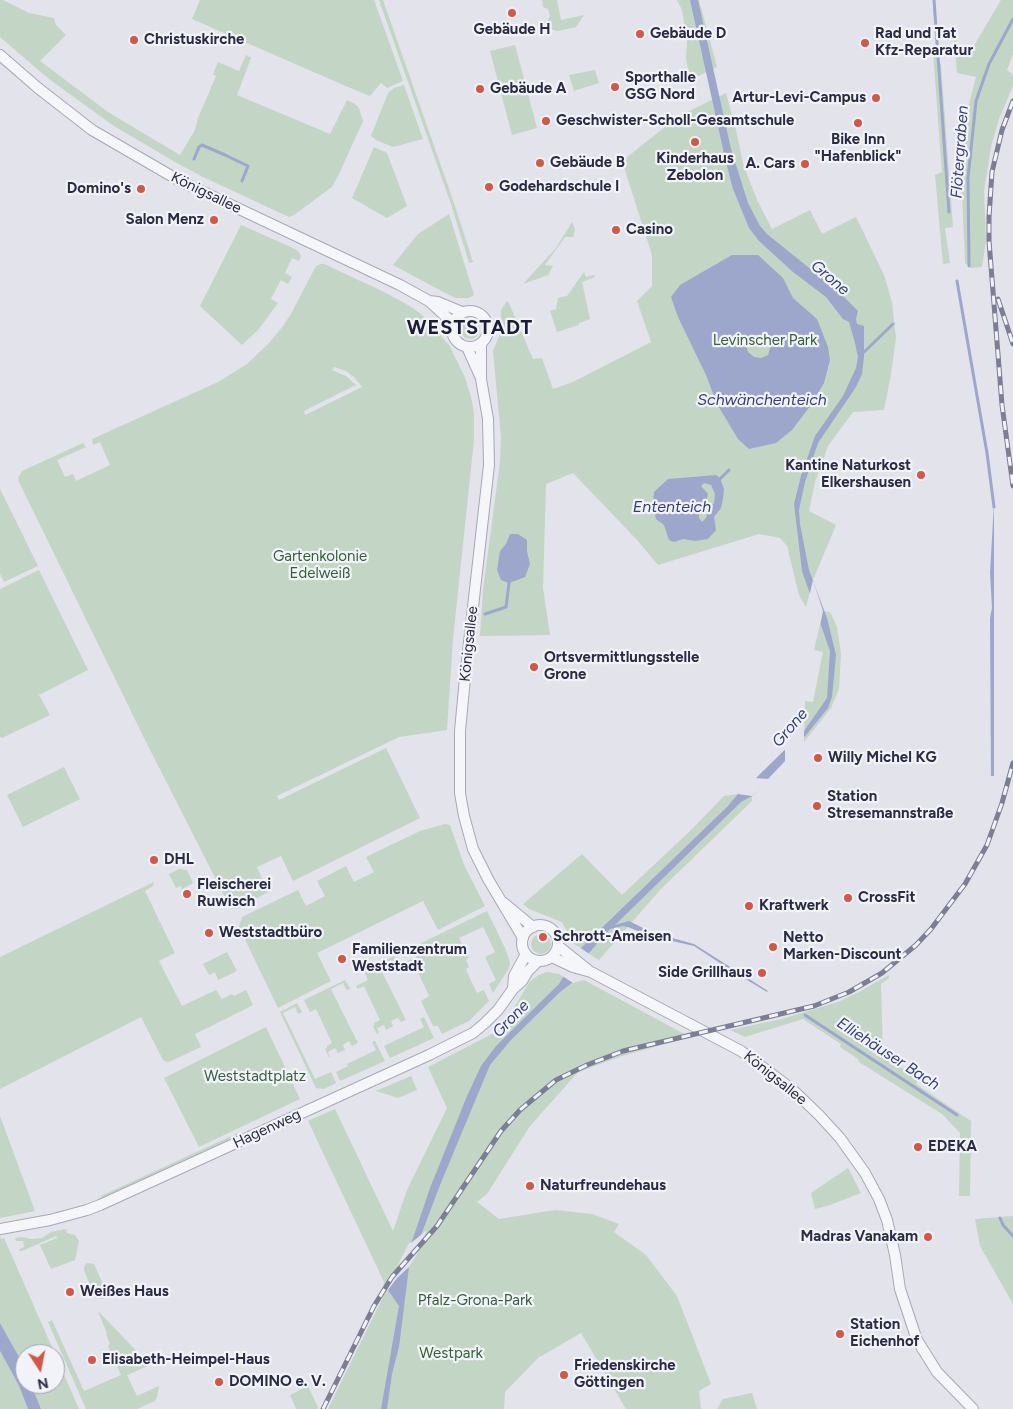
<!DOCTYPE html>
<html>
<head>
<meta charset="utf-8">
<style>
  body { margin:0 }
  #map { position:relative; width:1013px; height:1409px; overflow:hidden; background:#e2e3eb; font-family:Figtree,sans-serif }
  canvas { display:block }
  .north { position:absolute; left:15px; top:1344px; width:50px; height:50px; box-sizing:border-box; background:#f2f3f8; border:1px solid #a2a3b0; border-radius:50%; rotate:169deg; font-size:14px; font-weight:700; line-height:20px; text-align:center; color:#2a2c44 }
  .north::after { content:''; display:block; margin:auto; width:18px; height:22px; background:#d15846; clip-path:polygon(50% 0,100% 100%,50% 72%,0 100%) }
</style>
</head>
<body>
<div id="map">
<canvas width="1013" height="1409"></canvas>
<div class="north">N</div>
</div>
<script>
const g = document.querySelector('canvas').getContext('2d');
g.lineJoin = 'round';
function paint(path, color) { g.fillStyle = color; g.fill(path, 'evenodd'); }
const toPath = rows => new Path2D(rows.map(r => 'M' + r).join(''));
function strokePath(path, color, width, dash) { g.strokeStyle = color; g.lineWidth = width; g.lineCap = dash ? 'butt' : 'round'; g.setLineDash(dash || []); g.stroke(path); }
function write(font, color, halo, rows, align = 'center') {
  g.font = font + ' Figtree,sans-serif'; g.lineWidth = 4.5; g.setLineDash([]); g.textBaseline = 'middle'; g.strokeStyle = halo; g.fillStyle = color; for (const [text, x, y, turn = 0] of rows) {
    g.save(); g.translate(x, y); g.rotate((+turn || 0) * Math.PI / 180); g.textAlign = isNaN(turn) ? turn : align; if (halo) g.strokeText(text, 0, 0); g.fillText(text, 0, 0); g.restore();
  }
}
paint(toPath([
  [0,0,3,0,29,13,54,18,56,25,66,35,40,61,108,112,180,155,195,130,198,118,216,76,213,74,218,62,239,71,246,55,251,58,237,95,330,134,347,100,355,104,359,108,363,121,339,174,332,187,294,215,289,217,203,177,175,162,114,126,49,79,0,37],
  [200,0,374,0,403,81,387,88,381,83,370,96,348,87,192,19],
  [379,0,383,0,454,203,473,262,469,263,451,204],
  [542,0,557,0,561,20,584,15,576,27,558,31,549,29,544,21,547,21,550,16,548,9,543,7],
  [677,0,699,0,717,67,690,80,686,58,687,40,682,10],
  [1001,0,1013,0,1013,54,1007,70,1013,75,1013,86,999,119,991,147,984,191,986,240,982,267,971,268,965,263,961,169,965,120,976,77,957,73,954,37,963,54,969,54],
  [515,45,537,128,512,135,490,51],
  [933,52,941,65,953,227,945,228,950,263,943,264,935,175,942,172],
  [595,70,599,83,574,91,569,75],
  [404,85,423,139,393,147,376,140,371,136,388,93,394,88],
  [726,93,737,134,743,164,757,200,772,229,810,210,822,234,856,217,884,275,892,302,896,338,891,374,884,410,853,412,828,446,815,482,809,511,836,525,813,580,806,607,799,595,787,546,780,538,759,534,658,565,638,541,573,473,546,484,543,588,550,635,480,636,483,590,500,462,501,437,493,351,501,331,501,310,507,301,509,303,533,359,542,358,553,389,573,382,651,342,637,301,652,286,652,255,622,161,679,116],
  [374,147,387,153,407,206,387,218,352,198],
  [449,214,474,295,469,298,456,298,449,295,393,265,418,234],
  [572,222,575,229,573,237,565,237,545,265,553,266,548,275,523,284,556,248],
  [241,225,293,248,298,251,301,256,299,261,292,258,285,273,292,277,288,284,281,280,271,299,278,303,258,330,242,345,200,306],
  [321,264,324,264,384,292,408,305,421,314,449,345,464,375,471,397,474,413,474,440,453,639,447,730,399,737,277,796,279,800,386,748,420,818,293,881,281,856,257,867,268,892,240,908,231,909,145,740,19,482,18,478,22,471,83,443,86,447,57,460,65,477,73,474,76,481,110,465,100,442,93,445,92,439,218,382,247,364,269,343,283,326,291,314,316,266],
  [334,367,346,371,355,378,362,387,305,415,304,411,356,385,346,376,332,370],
  [584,272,586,277,594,275,595,277,582,282,590,319,579,323,579,325,557,332,550,311,556,309,558,298,567,296],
  '460 329a10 10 0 1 1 20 0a10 10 0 1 1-20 0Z',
  [0,489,38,566,4,582,0,574],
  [39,570,88,670,39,695,50,715,2,738,0,737,0,589],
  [823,611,830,612,837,627,841,654,839,689,831,708,804,742,805,701,813,702,823,652,814,650],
  [64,767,80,799,23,827,7,795],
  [738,794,752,796,752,801,660,890,599,960,574,944,562,922,529,909,523,904,582,854,622,895,690,831,724,796],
  [445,824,450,825,464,865,485,906,438,930,423,901,317,953,331,981,278,1008,239,927,242,917,298,890,306,906,325,896,317,881,346,866,354,882,374,872,366,857,420,831],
  [179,869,187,870,193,883,182,889,181,886,176,888,169,874],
  [154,882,153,886,145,891,175,953,159,961,182,1006,216,990,222,999,232,994,234,996,246,990,253,1005,195,1034,201,1047,171,1061,167,1062,163,1060,141,1017,0,1089,0,957],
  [487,911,506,950,510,963,509,968,493,993,489,984,496,980,485,957,495,952,483,927,459,938,469,958,466,960,469,967,466,969,467,972,477,993,484,990,489,1001,469,1021,442,1034,438,1026,433,1026,421,1001,429,996,413,962,407,965,405,962,416,957,413,949,402,954,401,953],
  '531 944a10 10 0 1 1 20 0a10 10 0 1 1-20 0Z',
  [227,952,237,971,218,980,215,972,209,975,203,964],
  [394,956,398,966,395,967,391,960,379,966,406,1020,401,1022,398,1018,391,1021,393,1026,386,1030,384,1025,377,1028,379,1033,377,1034,373,1026,375,1025,374,1023,380,1020,364,986,358,989,356,986,368,980,364,971],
  [547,972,559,974,573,983,584,980,690,1037,622,1056,578,1072,530,1126,487,1194,477,1202,499,1219,555,1210,592,1214,619,1224,614,1232,646,1255,677,1296,711,1384,699,1391,701,1409,626,1409,581,1333,538,1358,505,1392,504,1409,328,1409,383,1297,384,1282,308,1121,335,1109,393,1231,407,1190,447,1108,428,1067,494,1033,506,1021,530,981,539,975],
  [889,975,889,978,881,984,883,1055,919,1080,916,1084,971,1121,970,1196,959,1196,960,1133,942,1114,859,1062,858,1059,840,1047,841,1044,803,1019,745,1037,730,1030,782,1019,838,1002,859,992],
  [345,980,350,989,347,990,343,983,331,989,358,1043,352,1046,349,1041,343,1045,345,1050,338,1053,335,1048,328,1052,330,1057,329,1057,325,1049,327,1048,327,1046,332,1043,316,1009,310,1012,304,1000],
  [297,1003,302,1012,298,1014,295,1007,283,1013,315,1079,331,1072,336,1083,324,1089,316,1088,280,1012],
  [424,1017,434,1038,390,1058,384,1046,424,1027,420,1019],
  [266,1027,300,1099,199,1147,164,1078],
  [375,1041,385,1061,340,1081,336,1072,348,1066,347,1064,376,1050,372,1042],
  [411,1076,417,1090,398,1098,376,1091],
  [0,1116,35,1211,0,1218],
  [240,1132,241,1134,101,1198,101,1196],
  [848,1168,861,1193,830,1205,815,1209,811,1193],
  [1013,1216,1013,1304,980,1246,975,1219],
  [66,1229,67,1233,75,1235,79,1241,75,1260,51,1269,40,1245,57,1238,56,1236,22,1251,18,1250,24,1247,23,1241,16,1241,15,1238,22,1237,32,1239,42,1238,51,1232],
  [0,1236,1,1239,4,1238,55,1354,25,1354,25,1368,0,1323],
  [87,1263,94,1264,106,1291,106,1297,104,1299,95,1298,84,1270,84,1267],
  [98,1312,99,1312,150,1365,127,1375,137,1396,159,1386,157,1397,155,1401,137,1409,86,1409,48,1322,52,1320,84,1391,121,1375,108,1346,110,1344,106,1334,107,1333],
  [0,1351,19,1386,28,1409,0,1409],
  [55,1354,79,1409,41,1409,31,1384,55,1384],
  [308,1386,318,1407,317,1409,296,1409,290,1395],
  [752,1393,757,1409,717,1409,723,1399]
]), '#c3d5c4');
paint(toPath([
  [690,0,698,0,731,149,748,203,760,226,767,234,839,292,858,311,856,319,857,324,864,326,864,357,862,374,856,387,818,443,805,482,799,510,800,524,809,570,827,618,836,655,832,697,828,708,785,761,752,796,741,802,615,925,629,921,651,932,694,944,768,991,767,992,732,971,694,946,650,936,628,927,623,926,610,929,589,953,572,983,560,992,511,1040,490,1065,440,1185,409,1267,399,1347,392,1374,387,1409,381,1409,399,1306,388,1290,411,1244,430,1188,467,1096,481,1066,496,1046,559,984,581,948,727,807,738,794,756,778,804,731,827,698,830,651,802,571,794,504,801,476,815,436,843,396,856,368,858,357,855,343,849,322,843,319,826,297,793,272,759,241,749,228,733,189,725,158],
  [732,255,758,255,783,278,793,298,817,319,828,347,830,360,824,383,811,405,792,430,776,443,749,449,738,439,717,404,706,375,678,317,671,297,680,285],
  [755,335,766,336,769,342,770,348,768,355,761,358,754,357,748,352,746,345,749,338],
  [716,475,720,478,724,489,723,499,721,508,714,517,716,530,708,539,695,541,683,539,674,542,669,540,664,525,656,519,653,507,654,492,668,479],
  [704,483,711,485,715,494,714,503,709,509,706,518,702,522,699,518,699,511,706,502,708,494,701,486],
  [994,503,994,776,991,776,990,618,992,608,990,573],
  [510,534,518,534,527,540,527,551,530,564,525,577,509,583,501,580,497,570,500,551,506,544],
  [0,1323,23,1364,25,1368,25,1384,31,1384,41,1409,28,1409,19,1386,5,1360,0,1351]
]), '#9da7cb');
paint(toPath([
  [813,580,823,611,820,626,809,597],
  [804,728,804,742,785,763,785,746],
  [754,778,769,779,752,796,738,794],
  [579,947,591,955,573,983,561,975],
  [427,1230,416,1256,409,1267,397,1278,388,1290,387,1287,409,1243,411,1243]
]), '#e2e3eb');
strokePath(toPath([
  [934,0,949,212],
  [194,159,199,147,202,145,225,155,248,166,242,181],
  [969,266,968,178,976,101,989,64,1013,19],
  [957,281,987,453,994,507],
  [861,355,893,324],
  [719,480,729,470],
  [485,614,506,607,509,583,508,580],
  [805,1015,957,1115],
  [1000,1218,1003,1225,1013,1236]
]), '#9da7cb', 3);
const tertiary = toPath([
  [0,55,38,88,92,130,180,181,400,285,429,301,438,302,462,312],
  [429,301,453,323],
  '452 329a18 18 0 1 1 36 0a18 18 0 1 1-36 0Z',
  [481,343,481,379,488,419,489,465,465,678,460,731,460,793,464,816,473,849,488,879,523,938],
  [467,347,480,376],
  [504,903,533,927],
  '522 943a18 18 0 1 1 36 0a18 18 0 1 1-36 0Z',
  [558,946,588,970],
  [552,957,573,967,591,972,741,1051,793,1090,819,1115,840,1138,865,1173,879,1199,887,1220,895,1255,900,1289,917,1340,937,1372,973,1409],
  [513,989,514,976,526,954],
  [0,1229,50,1220,87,1210,100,1205,429,1055,473,1033,485,1023,498,1010,513,989,522,981,528,971,538,961]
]);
strokePath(tertiary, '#a7a8b6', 12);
strokePath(tertiary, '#f5f6f9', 10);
const rail = toPath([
  [1013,101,1002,130,992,172,989,217,989,241,1002,405,1013,486],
  [998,299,1013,344],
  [323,1409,374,1306,392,1277,437,1226,501,1131,520,1110,556,1080,587,1065,623,1051,814,1006,849,992,882,973,916,945,931,929,965,884,987,845,1002,803,1013,763]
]);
strokePath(rail, '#7b7e95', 5);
strokePath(rail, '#f2f3f8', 3, [9]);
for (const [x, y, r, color] of [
  [512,13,5,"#d15846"],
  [640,34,5,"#d15846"],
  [134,40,5,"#d15846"],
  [865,43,5,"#d15846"],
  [615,87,5,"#d15846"],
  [480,89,5,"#d15846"],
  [876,98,5,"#d15846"],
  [546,121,5,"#d15846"],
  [858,123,5,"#d15846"],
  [695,142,5,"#d15846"],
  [540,163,5,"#d15846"],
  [805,164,5,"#d15846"],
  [489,187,5,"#d15846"],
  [141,189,5,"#d15846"],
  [214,220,5,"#d15846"],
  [616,230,5,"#d15846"],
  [921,475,5,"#d15846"],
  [534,667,5,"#d15846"],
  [818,758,5,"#d15846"],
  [817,806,5,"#d15846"],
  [154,860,5,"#d15846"],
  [187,894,5,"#d15846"],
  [848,898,5,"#d15846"],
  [749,906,5,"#d15846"],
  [209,933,5,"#d15846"],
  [543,937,5,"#d15846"],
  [773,947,5,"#d15846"],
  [342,959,5,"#d15846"],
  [762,973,5,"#d15846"],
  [918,1147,5,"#d15846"],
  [530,1186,5,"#d15846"],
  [928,1237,5,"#d15846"],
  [70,1292,5,"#d15846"],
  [840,1334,5,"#d15846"],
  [92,1360,5,"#d15846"],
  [564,1375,5,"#d15846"],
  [219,1382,5,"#d15846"]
]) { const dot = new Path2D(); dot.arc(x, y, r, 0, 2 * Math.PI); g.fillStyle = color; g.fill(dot); strokePath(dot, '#f2f3f8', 2); }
write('bold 15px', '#2a2c44', '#f2f3f8', [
  ["Gebäude H",512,30,"center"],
  ["Gebäude D",650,34],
  ["Rad und Tat",875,34],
  ["Kfz-Reparatur",875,51],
  ["Christuskirche",144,40],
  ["Sporthalle",625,78],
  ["GSG Nord",625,95],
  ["Gebäude A",490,89],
  ["Artur-Levi-Campus",866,98,"right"],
  ["Geschwister-Scholl-Gesamtschule",556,121],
  ["Bike Inn",858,140,"center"],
  ["\"Hafenblick\"",858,157,"center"],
  ["Kinderhaus",695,159,"center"],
  ["Zebolon",695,176,"center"],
  ["Gebäude B",550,163],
  ["A. Cars",795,164,"right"],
  ["Godehardschule I",499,187],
  ["Domino's",131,189,"right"],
  ["Salon Menz",204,220,"right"],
  ["Casino",626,230],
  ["Kantine Naturkost",911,466,"right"],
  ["Elkershausen",911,483,"right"],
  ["Ortsvermittlungsstelle",544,658],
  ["Grone",544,675],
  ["Willy Michel KG",828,758],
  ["Station",827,797],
  ["Stresemannstraße",827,814],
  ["DHL",164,860],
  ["Fleischerei",197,885],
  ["Ruwisch",197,902],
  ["CrossFit",858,898],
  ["Kraftwerk",759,906],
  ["Weststadtbüro",219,933],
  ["Schrott-Ameisen",553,937],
  ["Netto",783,938],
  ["Marken-Discount",783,955],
  ["Familienzentrum",352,950],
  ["Weststadt",352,967],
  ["Side Grillhaus",752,973,"right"],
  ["EDEKA",928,1147],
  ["Naturfreundehaus",540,1186],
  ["Madras Vanakam",918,1237,"right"],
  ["Weißes Haus",80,1292],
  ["Station",850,1325],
  ["Eichenhof",850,1342],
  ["Elisabeth-Heimpel-Haus",102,1360],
  ["Friedenskirche",574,1366],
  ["Göttingen",574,1383],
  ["DOMINO e. V.",229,1382]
], 'left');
write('15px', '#2a2c44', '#f2f3f8', [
  ["Königsallee",206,193,26],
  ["Königsallee",469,644,-84],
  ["Königsallee",775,1078,39],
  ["Hagenweg",267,1129,-25]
]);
write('15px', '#37603a', '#f2f3f8', [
  ["Levinscher Park",765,341],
  ["Gartenkolonie",320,557],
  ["Edelweiß",320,574],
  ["Weststadtplatz",255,1077],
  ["Pfalz-Grona-Park",475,1301],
  ["Westpark",451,1354]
]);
write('italic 16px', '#333f79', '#f2f3f8', [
  ["Flötergraben",960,152,-86],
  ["Grone",830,278,40],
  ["Schwänchenteich",762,400],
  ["Ententeich",672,507],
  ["Grone",790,728,-49],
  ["Grone",511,1019,-46],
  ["Elliehäuser Bach",888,1054,33]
]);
g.letterSpacing = '1px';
write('bold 20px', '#1c1d34', '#f2f3f8', [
  ["WESTSTADT",470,328]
]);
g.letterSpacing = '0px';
</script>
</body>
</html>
